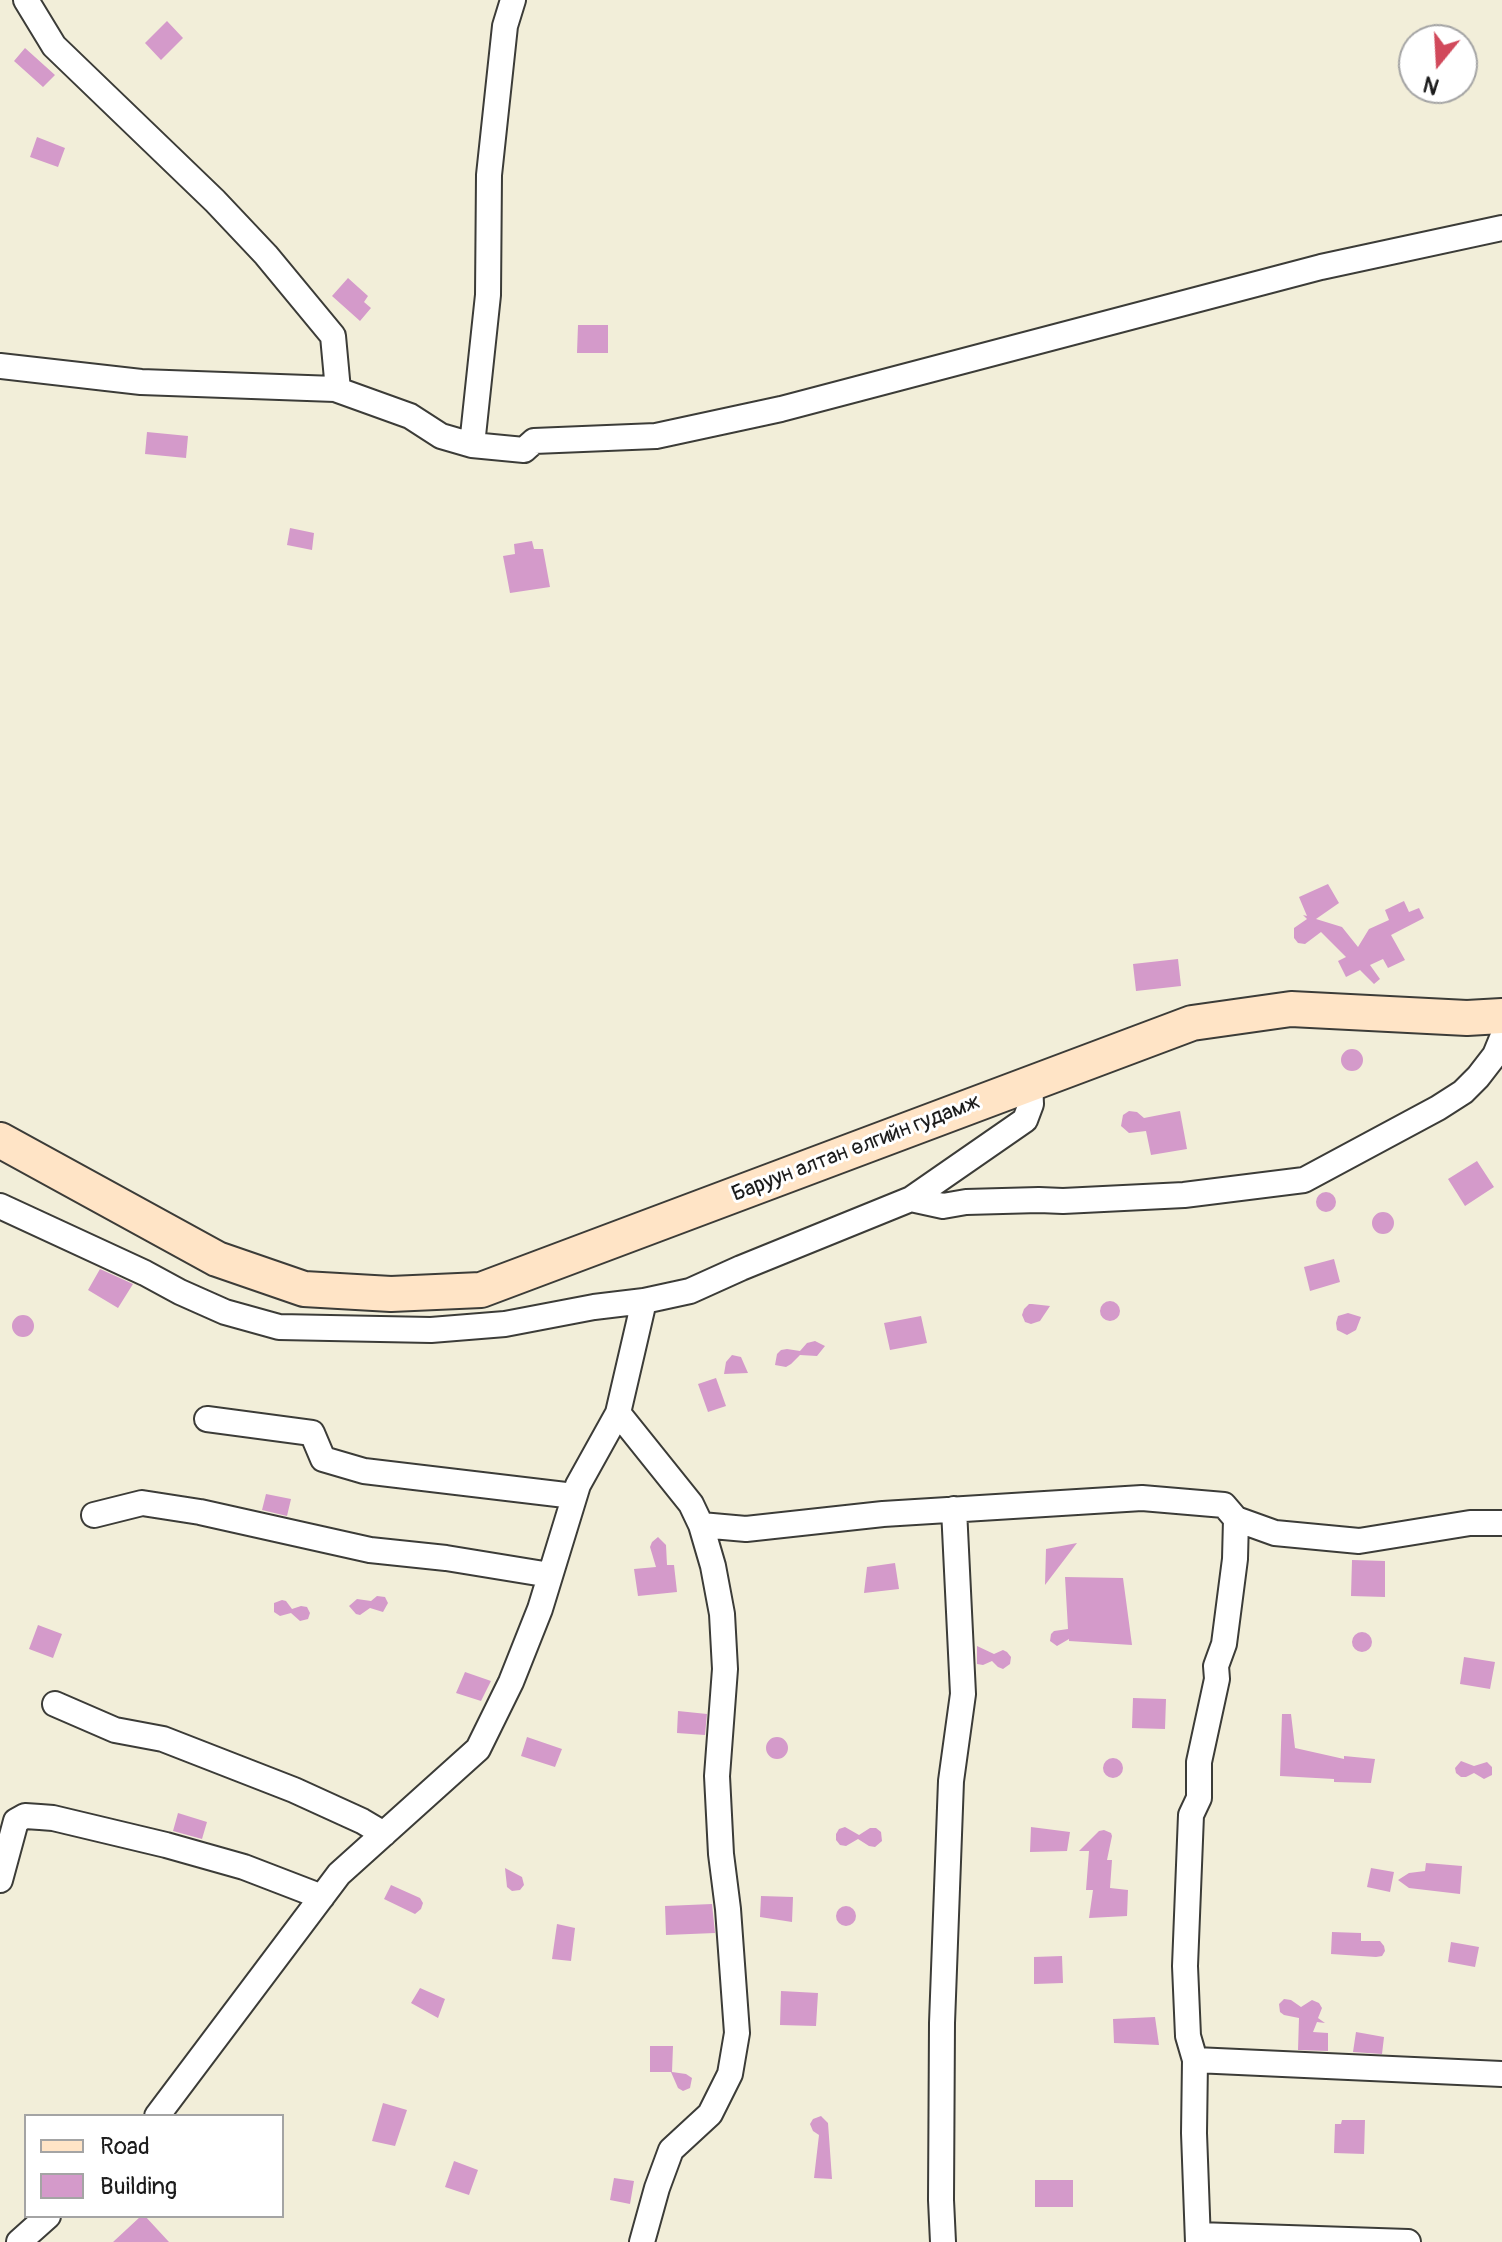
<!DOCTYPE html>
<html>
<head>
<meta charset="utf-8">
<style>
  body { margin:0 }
  #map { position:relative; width:1502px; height:2242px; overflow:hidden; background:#f2eed9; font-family:Pangolin,sans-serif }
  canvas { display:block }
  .legend { position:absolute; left:24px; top:2114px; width:260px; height:104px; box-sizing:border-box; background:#fff; border:2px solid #a4a4a4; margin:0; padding:10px 14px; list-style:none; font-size:24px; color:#1c1c1c }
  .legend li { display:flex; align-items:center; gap:16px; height:40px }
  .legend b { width:40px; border:2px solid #a4a4a4 }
  .north { position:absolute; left:1398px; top:24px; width:80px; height:80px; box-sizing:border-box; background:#fff; border:2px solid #a4a4a4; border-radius:50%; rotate:198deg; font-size:22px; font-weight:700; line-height:32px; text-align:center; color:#1c1c1c }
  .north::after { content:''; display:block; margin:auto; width:28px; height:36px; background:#d1495b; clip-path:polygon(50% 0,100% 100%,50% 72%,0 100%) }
</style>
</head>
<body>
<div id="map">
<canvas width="1502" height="2242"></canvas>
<ul class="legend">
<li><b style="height:10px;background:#ffe4c6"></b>Road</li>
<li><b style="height:22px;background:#d49aca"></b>Building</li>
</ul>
<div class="north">N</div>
</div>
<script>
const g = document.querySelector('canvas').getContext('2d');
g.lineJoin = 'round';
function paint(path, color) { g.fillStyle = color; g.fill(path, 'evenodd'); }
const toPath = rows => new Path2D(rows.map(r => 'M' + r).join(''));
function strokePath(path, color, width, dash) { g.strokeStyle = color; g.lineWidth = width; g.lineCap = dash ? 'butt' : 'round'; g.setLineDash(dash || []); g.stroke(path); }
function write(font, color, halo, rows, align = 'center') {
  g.font = font + ' Pangolin,sans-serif'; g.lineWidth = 6; g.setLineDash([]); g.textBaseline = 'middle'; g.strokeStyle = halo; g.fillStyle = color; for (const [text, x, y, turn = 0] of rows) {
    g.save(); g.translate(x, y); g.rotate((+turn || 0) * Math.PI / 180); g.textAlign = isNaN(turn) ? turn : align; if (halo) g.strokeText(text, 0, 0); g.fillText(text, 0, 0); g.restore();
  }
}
paint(toPath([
  [167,21,183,38,161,60,145,43],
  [25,48,55,75,43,87,14,61],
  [37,137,65,148,58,167,30,157],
  [348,278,368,296,364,302,371,308,360,321,332,296],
  [578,325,608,325,608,353,577,353],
  [147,432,188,436,186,458,145,454],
  [290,528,314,533,312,550,287,545],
  [532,541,534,549,543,549,550,587,510,593,503,556,515,554,514,544],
  [1328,884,1339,903,1316,919,1342,927,1358,947,1369,929,1389,920,1385,910,1404,901,1409,912,1419,908,1424,918,1391,935,1405,960,1388,968,1383,959,1370,965,1380,979,1374,984,1360,970,1346,977,1338,961,1346,957,1321,932,1305,944,1298,943,1294,938,1294,928,1307,919,1303,915,1307,916,1299,897],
  [1178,959,1181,986,1136,991,1133,964],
  '1341 1060a11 11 0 1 1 22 0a11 11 0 1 1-22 0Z',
  [1129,1111,1137,1112,1144,1118,1180,1111,1187,1149,1151,1155,1146,1131,1129,1133,1121,1126,1123,1115],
  [1477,1161,1494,1187,1465,1206,1448,1179],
  '1316 1202a10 10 0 1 1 20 0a10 10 0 1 1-20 0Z',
  '1372 1223a11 11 0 1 1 22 0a11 11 0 1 1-22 0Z',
  [1334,1259,1340,1282,1310,1291,1304,1267],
  [100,1269,133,1284,118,1308,88,1290],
  '1100 1311a10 10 0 1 1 20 0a10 10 0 1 1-20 0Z',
  [1029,1304,1032,1304,1050,1306,1040,1321,1031,1324,1025,1322,1022,1315,1024,1309],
  [1348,1313,1361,1317,1356,1330,1347,1335,1337,1330,1336,1323,1338,1316],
  '12 1326a11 11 0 1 1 22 0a11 11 0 1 1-22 0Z',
  [921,1316,927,1343,890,1350,884,1323],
  [815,1341,825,1346,817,1356,800,1355,791,1364,786,1367,775,1365,777,1354,781,1350,787,1349,800,1351,807,1343],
  [732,1355,741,1357,748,1373,724,1374,726,1362],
  [716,1378,726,1406,708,1412,698,1384],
  [266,1494,291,1499,287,1516,262,1510],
  [658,1537,666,1545,667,1565,674,1565,677,1592,638,1596,634,1569,656,1567,650,1547,652,1542],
  [1077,1543,1045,1585,1046,1549],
  [1352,1560,1385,1561,1385,1597,1351,1596],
  [895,1563,899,1589,864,1593,867,1567],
  [1065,1577,1123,1578,1132,1645,1069,1641,1069,1639,1057,1646,1050,1641,1051,1634,1054,1631,1068,1629],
  [377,1596,385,1597,388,1603,383,1612,370,1608,360,1615,356,1614,349,1606,357,1599,371,1601],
  [282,1600,286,1601,292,1609,301,1606,307,1607,310,1613,308,1619,300,1621,291,1613,280,1616,274,1612,274,1603],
  [38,1625,62,1634,53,1658,29,1649],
  '1352 1642a10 10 0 1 1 20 0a10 10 0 1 1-20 0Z',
  [977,1646,994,1654,1003,1650,1007,1652,1011,1657,1010,1664,1003,1669,998,1667,992,1661,983,1665,977,1664],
  [1464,1657,1495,1662,1490,1689,1460,1684],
  [465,1672,491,1681,481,1701,456,1693],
  [1133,1698,1166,1699,1165,1729,1132,1728],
  [678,1711,707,1714,705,1735,677,1733],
  [1282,1714,1291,1714,1295,1748,1344,1759,1344,1756,1375,1759,1371,1783,1334,1782,1334,1779,1280,1776],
  [527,1737,562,1749,555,1767,521,1756],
  '766 1748a11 11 0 1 1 22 0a11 11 0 1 1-22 0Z',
  '1103 1768a10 10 0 1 1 20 0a10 10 0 1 1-20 0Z',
  [1461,1761,1474,1766,1487,1762,1492,1767,1492,1775,1484,1779,1474,1773,1466,1777,1461,1777,1456,1773,1455,1768],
  [178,1813,207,1822,202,1839,173,1831],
  [845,1827,859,1835,870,1828,876,1828,881,1832,882,1841,875,1847,869,1846,858,1839,846,1846,840,1845,836,1840,836,1834,839,1829],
  [1031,1827,1070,1832,1067,1851,1030,1852],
  [1104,1830,1111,1833,1112,1836,1107,1860,1112,1860,1110,1888,1128,1890,1127,1916,1089,1918,1093,1890,1086,1890,1089,1851,1079,1851,1099,1831],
  [1426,1863,1462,1866,1460,1894,1409,1888,1398,1880,1409,1873,1425,1871],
  [505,1868,522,1877,524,1885,520,1890,512,1891,507,1887],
  [1371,1868,1394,1872,1390,1892,1367,1887],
  [391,1885,420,1898,423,1903,421,1909,415,1914,384,1899],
  [761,1896,793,1897,792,1922,760,1917],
  [712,1904,715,1933,666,1935,665,1906],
  '836 1916a10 10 0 1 1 20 0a10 10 0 1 1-20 0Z',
  [557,1924,575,1928,571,1961,552,1959],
  [1332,1932,1361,1933,1361,1941,1380,1941,1384,1946,1385,1951,1382,1956,1376,1957,1331,1954],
  [1451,1942,1479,1947,1475,1967,1448,1962],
  [1062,1956,1063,1983,1034,1984,1034,1957],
  [420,1988,445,1999,438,2018,411,2003],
  [781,1991,818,1993,816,2026,780,2025],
  [1284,1999,1291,2000,1301,2007,1312,2000,1319,2003,1322,2008,1318,2018,1325,2023,1317,2022,1313,2032,1328,2033,1328,2051,1298,2050,1299,2018,1284,2015,1280,2012,1279,2004],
  [1155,2017,1159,2045,1114,2043,1113,2019],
  [1356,2032,1384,2037,1382,2054,1353,2052],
  [650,2046,673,2046,672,2072,686,2074,692,2078,690,2088,683,2091,678,2088,671,2072,650,2072],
  [383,2103,407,2110,395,2146,372,2141],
  [821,2116,828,2123,832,2179,814,2178,819,2135,813,2131,810,2124,813,2119],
  [1342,2120,1365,2120,1364,2154,1334,2153,1335,2124,1341,2124],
  [454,2161,478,2170,469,2195,445,2187],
  [614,2178,634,2181,630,2204,610,2200],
  [1035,2180,1073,2180,1073,2207,1035,2207],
  [141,2216,145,2216,169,2242,113,2242]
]), '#d49aca');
const street = toPath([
  [26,0,54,46,215,201,266,255,333,336,338,390],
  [0,366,141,382,335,389,410,416,441,436,472,445,524,450,534,441,656,436,781,409,1321,267,1502,228],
  [472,445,488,295,489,175,505,26,513,0],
  [911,1199,943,1206,966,1202,1039,1200,1063,1201,1184,1195,1304,1180,1438,1108,1463,1092,1478,1077,1495,1055,1502,1038],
  [0,1206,145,1273,180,1292,225,1312,279,1327,431,1330,505,1324,594,1307,644,1301,690,1291,741,1268,911,1199,1025,1120,1031,1104,1030,1083],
  [618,1413,691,1504,701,1525,746,1529,883,1514,1142,1498,1224,1505,1236,1519,1275,1533,1359,1541,1470,1523,1502,1523],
  [207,1419,312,1433,323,1459,364,1471,574,1496],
  [94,1515,142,1503,200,1512,370,1550,446,1558,550,1575],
  [55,1704,115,1730,163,1739,294,1790,362,1821,384,1834],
  [0,1880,16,1821,25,1816,40,1817,53,1818,166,1845,244,1867,322,1897],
  [1195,2060,1502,2074],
  [157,2116,339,1874,478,1749,511,1682,540,1609,578,1485,618,1413,644,1301],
  [1198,2235,1408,2242],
  [19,2242,48,2216],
  [642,2242,657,2188,671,2150,710,2114,730,2074,737,2033,728,1909,721,1854,717,1776,725,1669,722,1614,713,1566,701,1525],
  [943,2242,941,2200,942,2023,951,1781,963,1694,954,1509],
  [1198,2242,1194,2133,1195,2060,1188,2036,1185,1966,1191,1815,1199,1798,1199,1762,1217,1679,1216,1666,1224,1644,1235,1559,1236,1519]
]);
const secondary = toPath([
  [0,1140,217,1259,304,1289,391,1294,481,1290,1192,1023,1291,1009,1467,1018,1502,1016]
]);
strokePath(street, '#3c3c38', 28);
strokePath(secondary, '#3c3c38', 38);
strokePath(street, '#fff', 24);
strokePath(secondary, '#ffe4c6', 34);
write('22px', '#1c1c1c', '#fff', [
  ["Баруун алтан өлгийн гудамж",856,1149,-21]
]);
</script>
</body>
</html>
